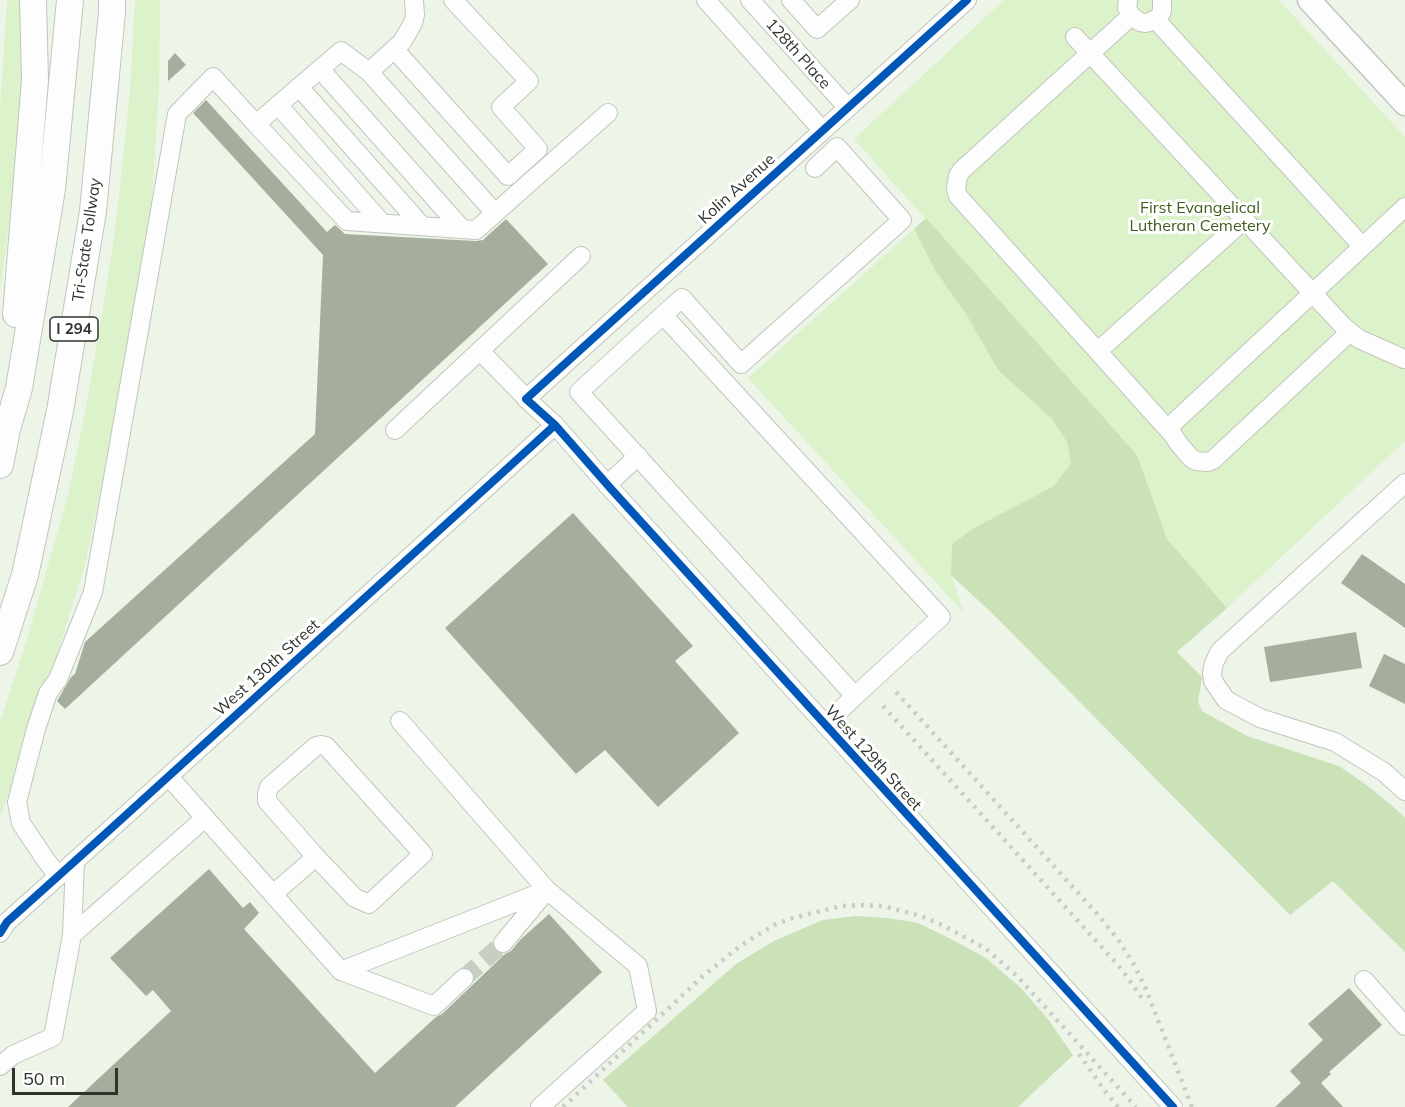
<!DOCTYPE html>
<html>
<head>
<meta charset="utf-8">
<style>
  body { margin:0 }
  #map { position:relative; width:1405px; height:1107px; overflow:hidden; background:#edf4e8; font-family:Mulish,sans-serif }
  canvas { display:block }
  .scale { position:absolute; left:12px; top:1068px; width:106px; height:27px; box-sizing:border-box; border:3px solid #2f342c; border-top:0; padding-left:8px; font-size:18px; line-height:21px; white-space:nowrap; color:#2f342c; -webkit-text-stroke:4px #fff; paint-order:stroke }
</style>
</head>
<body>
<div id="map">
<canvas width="1405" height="1107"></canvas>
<div class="scale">50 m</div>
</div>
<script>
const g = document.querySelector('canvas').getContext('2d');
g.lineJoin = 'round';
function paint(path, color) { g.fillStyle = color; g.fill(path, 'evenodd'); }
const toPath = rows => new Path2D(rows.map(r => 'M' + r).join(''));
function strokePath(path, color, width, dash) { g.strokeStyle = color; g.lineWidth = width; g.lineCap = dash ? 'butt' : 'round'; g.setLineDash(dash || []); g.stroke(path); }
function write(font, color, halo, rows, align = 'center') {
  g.font = font + ' Mulish,sans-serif'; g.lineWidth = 6; g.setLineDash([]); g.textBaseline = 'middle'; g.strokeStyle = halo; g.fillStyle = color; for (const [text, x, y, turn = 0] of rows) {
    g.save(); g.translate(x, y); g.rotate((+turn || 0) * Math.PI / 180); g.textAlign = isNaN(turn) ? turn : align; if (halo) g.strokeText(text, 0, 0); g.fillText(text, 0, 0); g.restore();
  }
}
paint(toPath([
  [7,0,25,0,24,15,20,120,7,241,0,291,0,108],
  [135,0,160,0,159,89,152,198,135,322,85,565,63,636,22,760,0,816,0,722,27,639,68,495,84,418,101,321,113,244,122,169,130,91],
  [1004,0,1279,0,1405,137,1405,441,1227,608,1167,539,1137,455,854,139],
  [914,229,935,270,966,314,998,370,1052,419,1067,442,1071,463,1054,486,972,529,952,544,951,575,964,613,748,378]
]), '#dcf2ca');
paint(toPath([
  [926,218,1137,455,1167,539,1227,608,1177,652,1202,677,1198,702,1202,711,1247,736,1339,766,1368,786,1397,810,1405,818,1405,952,1333,881,1290,915,995,616,951,575,952,544,972,529,1054,486,1071,463,1067,442,1052,419,998,370,966,314,935,270,914,229],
  [856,916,888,918,918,923,949,938,986,958,1021,988,1047,1018,1073,1055,1018,1107,628,1107,603,1080,736,964,774,941,823,920]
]), '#cbe1b8');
paint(toPath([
  [175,53,186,65,168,81,168,61],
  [206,100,327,232,335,225,345,234,476,241,483,240,506,219,548,264,65,709,57,701,71,677,75,674,85,642,315,434,323,255,193,113],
  [573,513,693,646,675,661,739,733,658,807,605,750,576,774,445,628],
  [1362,554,1405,584,1405,628,1341,583],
  [1356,632,1362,668,1270,682,1264,647],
  [1384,654,1405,664,1405,704,1369,686],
  [209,869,243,908,250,902,259,913,244,929,375,1073,436,1017,442,1014,505,954,511,951,520,940,549,914,602,972,455,1107,68,1107,171,1011,153,990,146,996,110,958],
  [1349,988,1382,1025,1329,1072,1331,1074,1321,1083,1343,1107,1275,1107,1301,1083,1290,1071,1323,1040,1308,1024]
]), '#a5ae9d');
strokePath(toPath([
  [464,978,503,943]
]), '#c7cec2', 18, [18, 9]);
const minor = toPath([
  [414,0,415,15,413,23,402,42,369,72,341,51,256,124,347,221,476,230,608,113],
  [706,0,822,130],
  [750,0,847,107],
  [791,0,817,29,850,0],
  [1128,0,1127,8,1131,16,1140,22,1145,23,1150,22,1159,17,1162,11,1162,0],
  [1131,16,961,171,958,176,956,189,958,196,1173,435,1179,444,1191,458,1196,461,1208,462,1213,460,1350,332],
  [1156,20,1362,246],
  [1075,37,1344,327,1359,339,1404,359],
  [394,49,508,176,538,149,501,107,529,81,453,0],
  [320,69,462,229],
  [369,72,495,213],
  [299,87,422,226],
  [278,105,382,223],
  [663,315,941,617,855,696,579,392,663,315,682,298,741,364,902,220,837,147,815,168],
  [480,351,535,407,555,425,612,490,1173,1107],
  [1098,351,1244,220],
  [526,399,967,0],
  [1168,428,1405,207],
  [395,430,581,256],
  [1405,483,1220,651,1214,663,1212,673,1213,681,1226,700,1260,718,1335,742,1384,772,1405,791],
  [607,485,638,456],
  [400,721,547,890,503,943],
  [825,725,855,696],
  [169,777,341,971,547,890,638,966,647,1011,540,1107],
  [58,876,45,859,21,823,17,802,36,729,48,693,58,679,93,592,177,114,213,77,256,124],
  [273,894,316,857,355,898,369,904,423,854,326,746,321,745,316,746,269,787,267,794,267,801,316,857],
  [0,933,7,922,104,835,555,425],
  [72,935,205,818],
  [341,971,434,1006,464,978],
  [1364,980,1405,1026],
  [0,1066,13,1055,53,1037,72,935,75,861]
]);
const major = toPath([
  [1309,0,1405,104]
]);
const highway = toPath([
  [16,314,35,80,33,0],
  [0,465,7,429,19,388,52,189,70,0],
  [0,652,25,575,60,411,93,211,112,12,112,0]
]);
strokePath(minor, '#c1c6bd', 20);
strokePath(major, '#c1c6bd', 25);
strokePath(highway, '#c1c6bd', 28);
strokePath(minor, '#fcfdfc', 18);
strokePath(major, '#fcfdfc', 22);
strokePath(highway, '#fcfdfc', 26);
strokePath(toPath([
  [896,692,1099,916,1117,938,1132,961,1145,987,1192,1107],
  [883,706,1117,964,1128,978,1145,1003],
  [1079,1054,1107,1094,1118,1107],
  [563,1107,703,976,740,946,774,925,793,918,841,906,860,905,883,906,921,916,942,925,985,948,1016,975,1136,1107]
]), '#caccc9', 4.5, [3, 6]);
strokePath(toPath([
  [967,0,526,399,555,425,612,490,1173,1107],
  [0,933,7,922,104,835,555,425]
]), '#0057b8', 8);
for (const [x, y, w] of [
  [74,329,48]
]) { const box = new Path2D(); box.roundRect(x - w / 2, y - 12, w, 24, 4.5); g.fillStyle = '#fff'; g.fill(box); strokePath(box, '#2f342c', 1.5); }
write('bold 15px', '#2f342c', null, [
  ["I 294",74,329]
]);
write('16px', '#2f342c', '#fff', [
  ["128th Place",798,54,48],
  ["Kolin Avenue",737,189,-42],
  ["Tri-State Tollway",87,240,-82],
  ["West 130th Street",267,668,-42],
  ["West 129th Street",873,758,48]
]);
write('16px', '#3e5d1b', '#fff', [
  ["First Evangelical",1200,208],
  ["Lutheran Cemetery",1200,226]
]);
</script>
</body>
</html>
